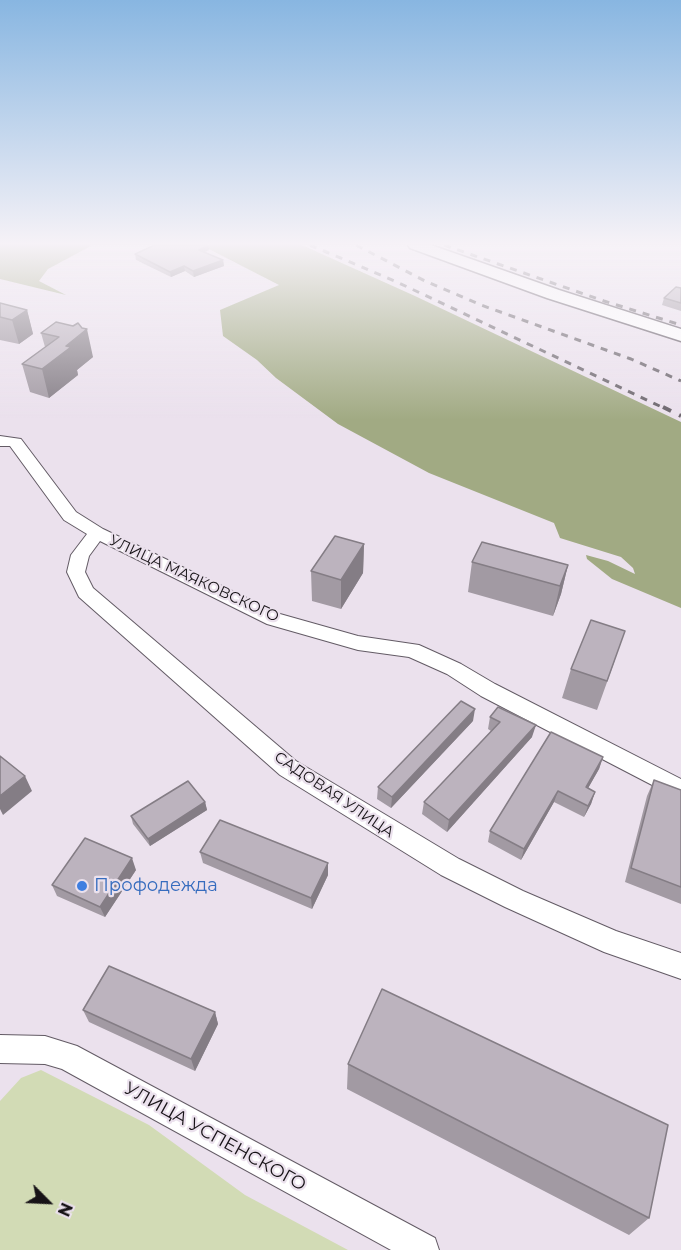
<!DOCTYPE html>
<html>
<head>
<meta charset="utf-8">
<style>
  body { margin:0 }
  #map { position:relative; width:681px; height:1250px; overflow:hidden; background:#ebe1ed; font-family:Montserrat,sans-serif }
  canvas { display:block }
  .north { position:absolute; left:18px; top:1172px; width:60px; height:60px; -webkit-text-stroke:4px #ebe1ed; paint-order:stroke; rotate:114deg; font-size:16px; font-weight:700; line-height:24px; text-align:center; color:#171317 }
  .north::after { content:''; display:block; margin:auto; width:21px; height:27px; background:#171317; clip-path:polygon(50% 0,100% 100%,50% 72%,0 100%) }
</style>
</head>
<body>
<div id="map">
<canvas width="681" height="1250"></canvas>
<div class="north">N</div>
</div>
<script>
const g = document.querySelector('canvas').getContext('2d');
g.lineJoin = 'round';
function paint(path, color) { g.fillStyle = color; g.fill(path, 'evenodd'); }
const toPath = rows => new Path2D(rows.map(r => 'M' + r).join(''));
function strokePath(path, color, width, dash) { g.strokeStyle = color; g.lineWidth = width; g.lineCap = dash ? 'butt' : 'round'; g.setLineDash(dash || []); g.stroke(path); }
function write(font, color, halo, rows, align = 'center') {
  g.font = font + ' Montserrat,sans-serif'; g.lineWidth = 4.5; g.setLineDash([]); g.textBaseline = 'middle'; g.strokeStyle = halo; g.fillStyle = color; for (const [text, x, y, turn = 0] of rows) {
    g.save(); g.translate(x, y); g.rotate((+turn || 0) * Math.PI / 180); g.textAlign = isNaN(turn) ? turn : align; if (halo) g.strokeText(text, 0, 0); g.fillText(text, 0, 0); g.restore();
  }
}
paint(toPath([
  [41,1070,149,1125,245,1195,348,1250,0,1250,0,1101,21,1078]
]), '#d2dbb5');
paint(toPath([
  [0,245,88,245,91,246,48,269,39,281,66,295,0,279],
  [201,245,302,245,415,296,681,422,681,608,612,579,587,559,586,555,608,561,635,574,633,568,621,557,560,538,554,523,429,473,338,424,276,378,257,360,223,336,220,310,279,285]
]), '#a1aa83');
const street = toPath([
  [0,436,21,439,76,512,103,529,280,614,358,636,419,645,461,664,495,684,681,779,681,800,481,696,447,674,409,657,358,650,267,624,100,541,89,556,85,572,93,588,296,761,459,859,523,891,616,931,681,953,681,979,604,952,505,907,441,875,280,775,79,597,67,572,71,555,87,534,64,520,10,446,0,446,0,436],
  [0,1035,45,1036,77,1046,435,1238,439,1250,391,1250,62,1069,45,1064,0,1063,0,1035]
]);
const secondary = toPath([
  [408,245,431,245,559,290,681,329,681,341,547,298,410,248,408,245]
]);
strokePath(street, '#635b65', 2);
strokePath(secondary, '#635b65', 3);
paint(street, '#fff');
paint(secondary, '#fff');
strokePath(toPath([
  [310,245,399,283,666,409],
  [356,245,425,281,481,305,631,359,681,381],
  [444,245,604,301,681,325]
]), '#6a646b', 3, [7, 7]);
strokePath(toPath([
  [663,407,681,416]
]), '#6a646b', 4, [9, 9]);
paint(toPath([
  [209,250,205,252,223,260,224,266,194,277,185,271,171,277,136,260,135,254],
  [681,288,681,311,662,305,664,298],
  [0,303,27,310,33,334,19,344,0,340],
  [56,322,93,357,77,370,78,375,49,398,30,392,22,364,45,347,41,333],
  [364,544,363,573,341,609,312,601,311,571],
  [472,562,568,565,561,594,553,616,468,592],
  [615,660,597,710,562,698,571,669],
  [490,717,532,737,447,832,422,814,424,802,491,731,488,729],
  [473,721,391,808,377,799,378,787],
  [603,757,599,769,588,788,595,792,591,804,584,817,554,802,521,860,488,842,490,831],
  [654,780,681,790,681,904,625,882,647,796],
  [205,802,207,810,150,846,133,824,131,816],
  [200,852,328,875,312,909,203,863],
  [136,870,105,917,57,896,52,885],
  [83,1010,215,1012,218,1024,195,1071,89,1022],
  [348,1064,649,1218,629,1235,347,1089]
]), '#a29aa3');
paint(toPath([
  [208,245,209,250,199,255,199,250],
  [223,260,224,266,194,277,193,271],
  [184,266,185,271,171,277,170,272],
  [27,310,33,334,19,344,12,320],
  [87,329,93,357,77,370,78,375,49,398,42,369,66,346],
  [364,544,363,573,341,609,341,580],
  [568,565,561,594,553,616,560,586],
  [475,709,473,721,391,808,392,797],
  [536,725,532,737,447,832,449,820],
  [603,757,599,769,582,799,586,787],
  [25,776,32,791,3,815,0,809,0,796],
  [558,791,554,802,521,860,524,849],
  [595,792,591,804,584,817,588,806],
  [205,802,207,810,150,846,148,839],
  [132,858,136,870,105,917,100,907],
  [328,863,328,875,312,909,311,898],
  [215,1012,218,1024,195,1071,191,1059]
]), '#847d85');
const building = toPath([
  [155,245,208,245,199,250,223,260,193,271,184,266,170,272,135,254,155,245],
  [676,287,681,288,681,303,664,298,676,287],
  [0,303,27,310,12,320,0,317,0,303],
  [56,322,73,326,78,323,82,328,87,329,66,346,71,347,42,369,22,364,59,337,41,333,56,322],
  [335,536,364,544,341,580,311,571,335,536],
  [482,542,568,565,560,586,472,562,482,542],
  [591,620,625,631,607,681,571,669,591,620],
  [461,701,475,709,392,797,378,787,461,701],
  [498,707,536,725,449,820,424,802,500,722,490,717,498,707],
  [551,732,603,757,586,787,595,792,588,806,558,791,524,849,490,831,551,732],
  [0,756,25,776,0,796,0,756],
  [654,780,681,790,681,887,631,868,654,780],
  [188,781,205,802,148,839,131,816,188,781],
  [220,820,328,863,311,898,200,852,220,820],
  [85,838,132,858,100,907,52,885,85,838],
  [109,966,215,1012,191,1059,83,1010,109,966],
  [382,989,668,1125,649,1218,348,1064,382,989]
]);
paint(building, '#bcb3be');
strokePath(building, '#847d85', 1.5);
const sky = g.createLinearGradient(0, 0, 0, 420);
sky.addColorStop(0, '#88b6e1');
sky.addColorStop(0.58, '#f6f2f7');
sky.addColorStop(1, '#f6f2f700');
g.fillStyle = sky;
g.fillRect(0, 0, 681, 420);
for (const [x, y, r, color] of [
  [82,886,6,"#3f7fe0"]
]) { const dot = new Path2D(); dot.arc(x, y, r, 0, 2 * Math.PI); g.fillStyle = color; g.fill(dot); strokePath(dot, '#ebe1ed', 2); }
write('15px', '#171317', '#ebe1ed', [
  ["УЛИЦА МАЯКОВСКОГО",194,579,25],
  ["САДОВАЯ УЛИЦА",334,795,34]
]);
write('18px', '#366cbe', '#ebe1ed', [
  ["Профодежда",94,886]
], 'left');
write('18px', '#171317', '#ebe1ed', [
  ["УЛИЦА УСПЕНСКОГО",215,1137,29]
]);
</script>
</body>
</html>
